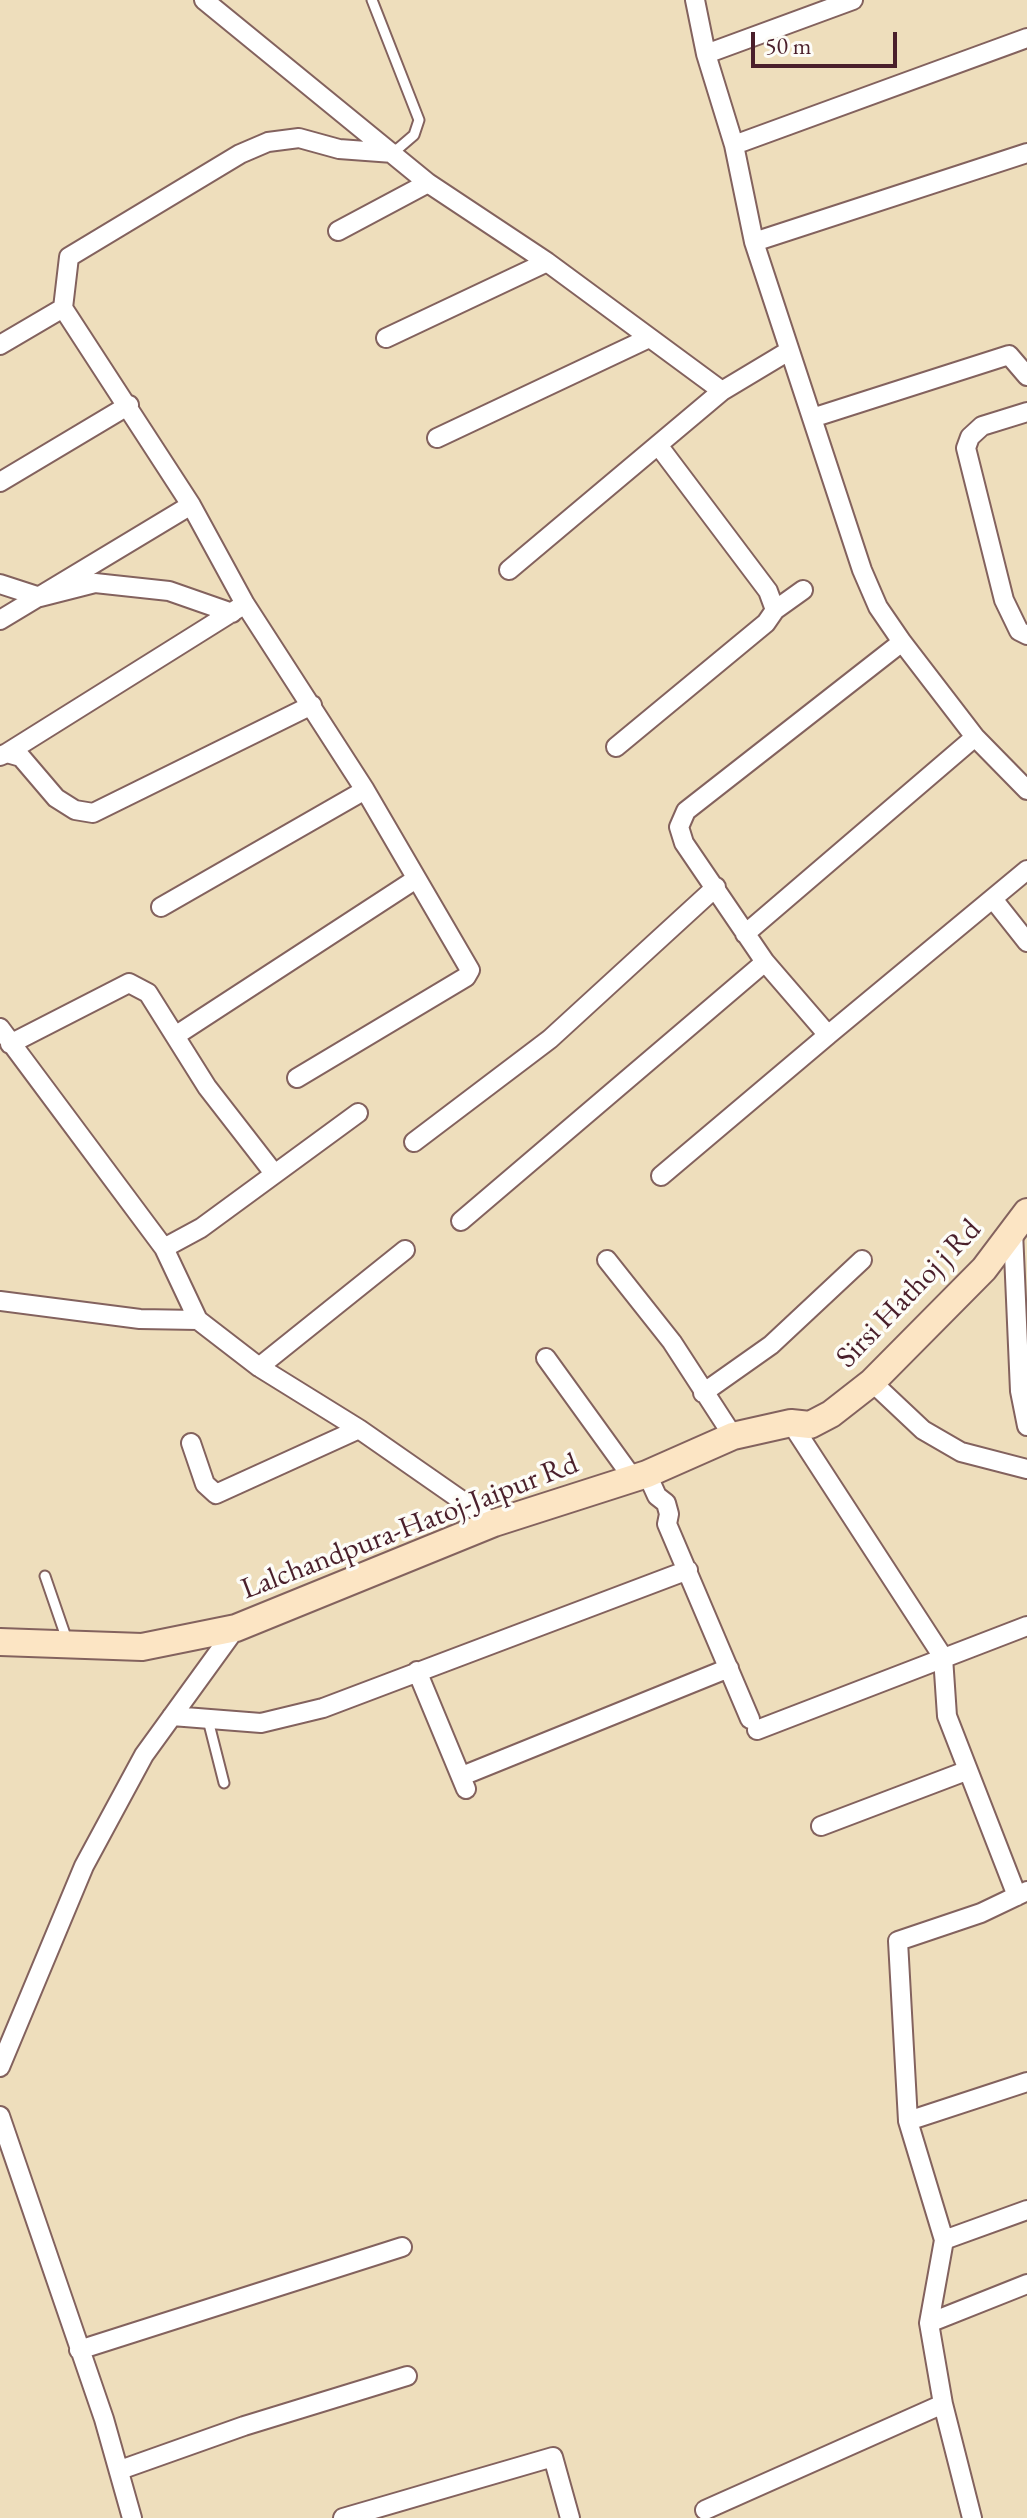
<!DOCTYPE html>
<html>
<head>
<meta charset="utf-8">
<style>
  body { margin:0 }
  #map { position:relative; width:1027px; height:2518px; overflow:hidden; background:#eedebc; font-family:"EB Garamond",serif }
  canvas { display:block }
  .scale { position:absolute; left:751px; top:32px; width:146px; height:36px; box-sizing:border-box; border:4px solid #4a1f2b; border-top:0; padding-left:10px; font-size:24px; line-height:28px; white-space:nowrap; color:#4a1f2b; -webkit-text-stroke:6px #fdfcf7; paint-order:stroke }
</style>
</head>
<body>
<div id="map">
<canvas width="1027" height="2518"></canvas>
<div class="scale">50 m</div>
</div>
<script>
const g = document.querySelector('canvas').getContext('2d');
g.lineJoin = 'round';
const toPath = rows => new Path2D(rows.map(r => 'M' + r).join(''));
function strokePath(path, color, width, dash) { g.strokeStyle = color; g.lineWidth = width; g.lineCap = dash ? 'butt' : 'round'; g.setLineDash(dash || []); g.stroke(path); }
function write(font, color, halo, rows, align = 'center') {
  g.font = font + ' "EB Garamond",serif'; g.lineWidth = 7; g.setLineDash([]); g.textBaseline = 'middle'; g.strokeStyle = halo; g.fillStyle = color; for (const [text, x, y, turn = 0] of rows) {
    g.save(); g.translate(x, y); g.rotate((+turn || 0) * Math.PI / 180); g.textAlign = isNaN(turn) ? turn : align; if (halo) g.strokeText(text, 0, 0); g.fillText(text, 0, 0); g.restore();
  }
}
const lane = toPath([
  [372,0,419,120,414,135,393,153],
  [45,1576,67,1640],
  [208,1720,224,1783]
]);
const street = toPath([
  [204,0,428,183,547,262,722,391],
  [695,0,706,54,734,145,754,242,862,570,878,607,902,642,975,737,1027,790],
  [706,54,853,0],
  [734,145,1027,38],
  [338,231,428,183],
  [754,242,1027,153],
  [386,338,547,262],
  [0,345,63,308],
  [1027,412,982,426,970,437,966,448,1004,600,1019,631,1027,635],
  [812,418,1009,355,1027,376],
  [437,438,649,338],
  [0,482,129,405],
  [509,570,722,391,787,352],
  [0,584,40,597,95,583,169,591,232,613],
  [775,610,803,590],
  [0,620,191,505],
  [902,642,686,811,679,827,684,843,765,962,828,1035,1027,870],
  [616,747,766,623,775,610,768,591,658,445],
  [7,753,245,604],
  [0,756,7,753,21,757,56,798,75,810,93,813,312,705],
  [993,899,1027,942],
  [161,907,365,790],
  [745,934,975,737],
  [0,1028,164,1248,198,1320,259,1367,359,1429,494,1523],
  [175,1036,416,879],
  [10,1044,129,983,148,993,207,1087,273,1172],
  [297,1078,466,977,470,970,365,790,245,604,191,505,63,308,69,257,240,154,268,142,299,138,339,149,393,153],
  [414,1142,550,1039,716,887],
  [661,1176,828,1035],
  [461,1221,765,962],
  [1013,1231,1020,1391,1027,1426],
  [164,1248,201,1228,358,1113],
  [607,1260,672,1342,733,1436],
  [0,1301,140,1319,198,1320],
  [546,1358,632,1477],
  [259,1367,405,1250],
  [872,1382,923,1430,961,1452,1027,1469],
  [703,1393,771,1345,862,1260],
  [791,1423,943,1657,947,1716,1017,1896],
  [191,1443,205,1484,216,1494,359,1429],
  [647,1474,657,1496,666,1503,669,1514,667,1524,750,1719],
  [417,1671,466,1789],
  [172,1716,261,1723,323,1708,688,1570],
  [757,1730,1027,1626],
  [462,1776,729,1668],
  [821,1826,966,1771],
  [0,2067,84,1866,144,1755,236,1628],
  [0,2116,104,2419,132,2518],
  [908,2121,1027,2082],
  [944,2240,1027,2210],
  [929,2323,1027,2284],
  [79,2350,402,2247],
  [120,2470,244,2426,407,2376],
  [705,2510,943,2404],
  [343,2518,553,2457,570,2518],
  [972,2518,943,2404,929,2323,944,2240,908,2121,898,1941,981,1913,1027,1891]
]);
const secondary = toPath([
  [0,1642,142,1647,236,1628,494,1523,647,1474,733,1436,791,1423,810,1425,831,1414,872,1382,984,1269,1027,1212]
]);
strokePath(lane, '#83625e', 13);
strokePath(street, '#83625e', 22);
strokePath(secondary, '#83625e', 30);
strokePath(lane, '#fff', 9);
strokePath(street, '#fff', 18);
strokePath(secondary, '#fce5c4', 26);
write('30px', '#4a1f2b', '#fdfcf7', [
  ["Sirsi Hathoj j Rd",909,1294,-46],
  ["Lalchandpura-Hatoj-Jaipur Rd",410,1527,-21]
]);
</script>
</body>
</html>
